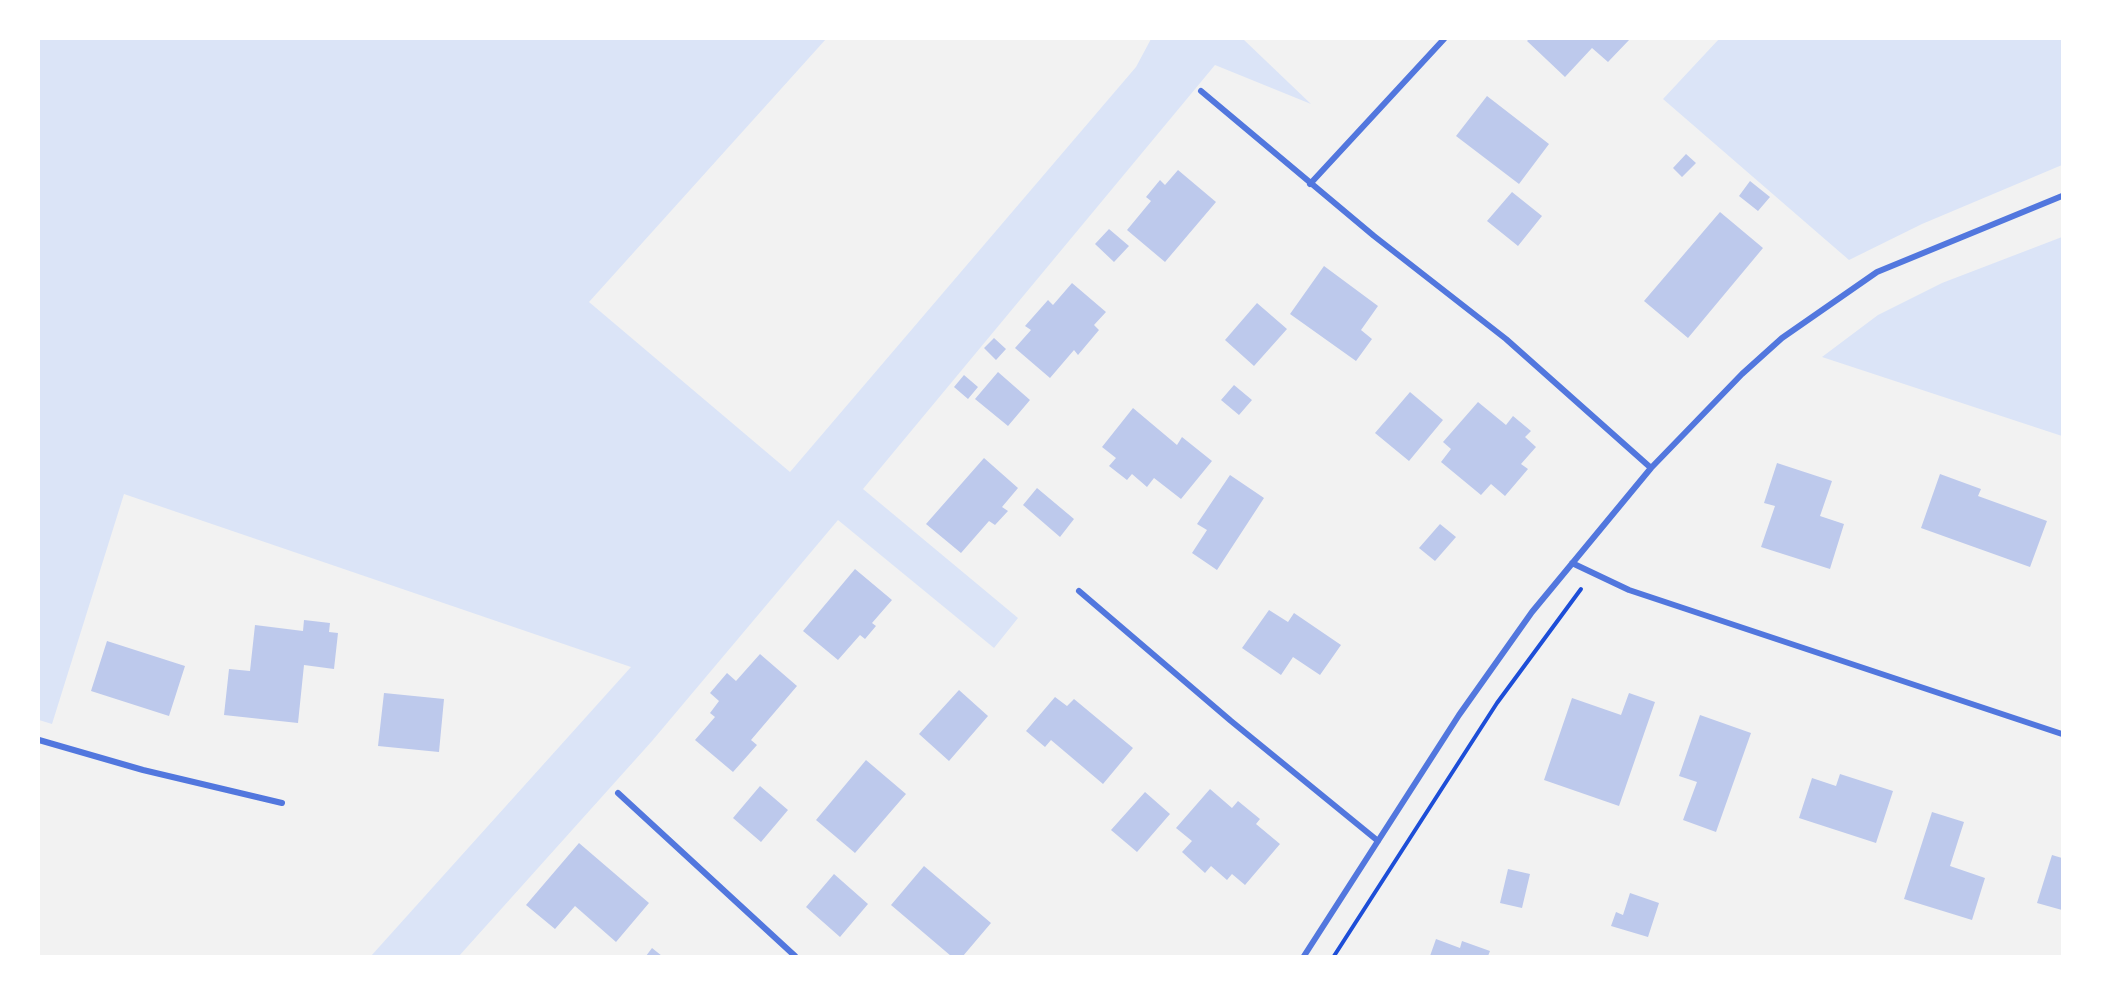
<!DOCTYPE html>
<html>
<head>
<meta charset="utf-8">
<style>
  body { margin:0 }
  #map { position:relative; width:2101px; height:995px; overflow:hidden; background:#f2f2f2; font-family:"PT Sans",sans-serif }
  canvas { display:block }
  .frame { position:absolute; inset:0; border:40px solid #fff; pointer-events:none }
</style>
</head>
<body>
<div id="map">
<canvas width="2101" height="995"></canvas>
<div class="frame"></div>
</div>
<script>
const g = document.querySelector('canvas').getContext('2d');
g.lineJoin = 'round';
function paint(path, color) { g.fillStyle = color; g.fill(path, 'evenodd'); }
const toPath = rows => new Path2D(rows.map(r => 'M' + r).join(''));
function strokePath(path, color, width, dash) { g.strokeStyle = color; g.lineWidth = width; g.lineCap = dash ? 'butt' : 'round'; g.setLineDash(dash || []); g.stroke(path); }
paint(toPath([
  [39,39,826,39,589,302,790,472,1136,67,1151,39,1243,39,1311,104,1215,65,863,489,1018,618,994,648,838,520,652,741,459,956,371,956,631,667,124,494,52,724,39,720],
  [1719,39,2062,39,2062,165,1922,224,1849,260,1663,99],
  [2062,237,2062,436,1822,357,1878,315,1942,283]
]), '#dbe4f7');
paint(toPath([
  [1529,39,1630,39,1608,62,1592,48,1565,77,1527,41],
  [1487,96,1549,144,1519,184,1456,136],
  [1686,154,1696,163,1682,177,1673,168],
  [1178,170,1216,202,1165,262,1127,230,1151,201,1146,197,1160,180,1165,185],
  [1750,181,1770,197,1758,211,1739,196],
  [1512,192,1542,216,1518,246,1487,221],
  [1720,212,1763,248,1688,338,1644,301],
  [1109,229,1129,246,1114,262,1095,244],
  [1324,266,1378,306,1361,330,1372,339,1356,361,1290,314],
  [1072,283,1106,312,1094,325,1099,330,1078,355,1074,350,1050,378,1015,348,1031,330,1025,326,1048,300,1053,305],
  [1257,303,1287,329,1254,366,1225,340],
  [994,338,1006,349,996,360,984,348],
  [998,372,1030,400,1008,426,975,399],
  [964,375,978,387,968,399,954,387],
  [1234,385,1252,400,1239,415,1221,400],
  [1410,392,1443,420,1409,461,1375,433],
  [1478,402,1506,425,1513,416,1531,431,1525,437,1536,447,1521,464,1528,469,1505,496,1491,484,1481,495,1441,462,1451,449,1443,442],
  [1133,408,1177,445,1182,437,1212,461,1181,499,1154,478,1147,487,1132,474,1127,480,1109,466,1116,458,1102,447],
  [984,458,1018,488,1002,507,1008,511,995,525,989,521,961,553,926,524],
  [1777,463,1832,481,1820,516,1844,524,1830,569,1761,547,1775,506,1764,503],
  [1940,474,1981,489,1978,496,2047,521,2030,567,1921,528],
  [1230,475,1264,498,1217,570,1192,553,1207,530,1197,524],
  [1037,488,1074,519,1060,537,1023,505],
  [1440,524,1456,537,1435,561,1419,548],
  [855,569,892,600,872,623,876,626,865,639,860,635,838,660,803,631],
  [1269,610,1288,622,1294,613,1341,645,1320,675,1293,657,1281,675,1242,648],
  [304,620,330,623,329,632,338,633,334,669,304,665,298,723,224,715,229,669,250,671,255,625,303,631],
  [107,641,185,666,169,716,91,691],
  [760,654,797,686,751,740,757,745,733,772,695,740,715,717,710,713,719,701,710,693,727,673,736,681],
  [959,690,988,716,949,761,919,734],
  [384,693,444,699,439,752,378,746],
  [1629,693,1655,702,1619,806,1544,780,1572,698,1621,715],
  [1055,697,1067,706,1074,699,1133,748,1103,784,1051,740,1045,747,1026,731],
  [1700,715,1751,733,1716,832,1683,820,1697,782,1679,776],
  [866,760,906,794,855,853,816,820],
  [1840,774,1893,791,1876,843,1799,818,1812,778,1836,786],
  [760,786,788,810,761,842,733,818],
  [1210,789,1232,808,1238,801,1260,819,1256,824,1280,844,1245,885,1232,874,1227,880,1211,866,1205,873,1182,852,1192,841,1176,828],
  [1145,792,1170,814,1137,852,1111,830],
  [1932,812,1964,822,1950,866,1985,878,1972,920,1904,899],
  [579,843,649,903,616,942,575,906,555,929,526,905],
  [2052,855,2062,858,2062,910,2037,903],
  [924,866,991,923,963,956,951,956,891,905],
  [1508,869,1530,874,1522,908,1500,903],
  [834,874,868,904,840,937,806,907],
  [1630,893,1659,903,1648,937,1611,926,1616,912,1623,915],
  [1436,939,1460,948,1462,941,1490,951,1488,956,1430,956],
  [652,948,662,956,646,956]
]), '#bdc9ec');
strokePath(toPath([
  [1334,956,1497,703,1581,589]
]), '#1d4ed8', 4);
strokePath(toPath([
  [1201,91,1374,236,1506,339,1651,468],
  [1310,184,1444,39],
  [1572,563,1629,590,2062,734],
  [1079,591,1231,721,1378,841],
  [39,740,143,770,282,803],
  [618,793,795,956],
  [1304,956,1459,715,1532,612,1651,468,1742,374,1782,338,1877,272,2062,196]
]), '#5277de', 6);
</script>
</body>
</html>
